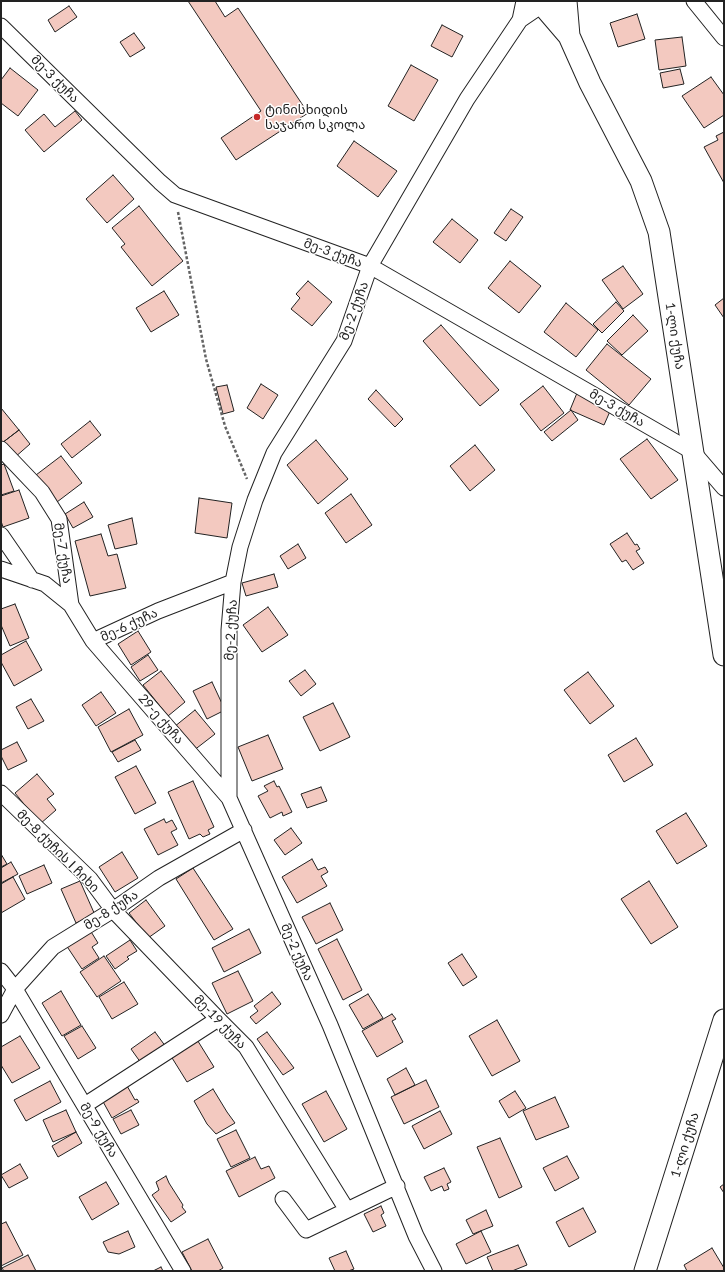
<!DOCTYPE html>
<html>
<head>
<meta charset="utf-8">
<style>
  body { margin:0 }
  #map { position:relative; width:725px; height:1272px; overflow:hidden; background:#fff; font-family:Lato,sans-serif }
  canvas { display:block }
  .frame { position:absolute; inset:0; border:2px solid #222; pointer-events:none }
</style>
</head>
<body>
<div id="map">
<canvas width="725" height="1272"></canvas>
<div class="frame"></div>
</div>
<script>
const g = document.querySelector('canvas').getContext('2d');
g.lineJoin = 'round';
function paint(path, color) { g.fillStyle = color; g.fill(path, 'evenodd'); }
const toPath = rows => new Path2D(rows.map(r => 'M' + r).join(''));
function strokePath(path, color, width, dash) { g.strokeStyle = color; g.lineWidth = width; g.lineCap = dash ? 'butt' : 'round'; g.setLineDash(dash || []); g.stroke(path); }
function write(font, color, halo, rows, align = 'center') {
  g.font = font + ' Lato,"Noto Sans Georgian",sans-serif'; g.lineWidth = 3; g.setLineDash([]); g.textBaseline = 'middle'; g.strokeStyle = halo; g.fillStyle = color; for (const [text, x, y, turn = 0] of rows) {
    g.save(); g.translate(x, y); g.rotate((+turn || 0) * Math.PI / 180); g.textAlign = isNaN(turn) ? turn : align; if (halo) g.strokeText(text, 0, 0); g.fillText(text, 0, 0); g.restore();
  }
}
const building = toPath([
  [188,1,215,1,225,17,238,8,308,113,236,160,221,138,261,111,188,1],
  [69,6,77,17,55,32,48,20,69,6],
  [637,14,645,39,618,47,610,23,637,14],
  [442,25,463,36,452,57,431,46,442,25],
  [134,33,145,48,130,57,120,42,134,33],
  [682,37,686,66,659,70,655,40,682,37],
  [411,65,438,80,414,121,388,106,411,65],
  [10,68,38,90,18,116,1,103,1,80,10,68],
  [680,69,684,84,663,88,660,73,680,69],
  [711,77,724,95,724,115,704,128,682,96,711,77],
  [75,111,82,120,44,152,25,130,44,114,55,127,75,111],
  [724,132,724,183,704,147,718,140,716,136,724,132],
  [354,141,397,171,378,197,337,166,354,141],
  [113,175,134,199,107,223,86,199,113,175],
  [139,206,183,261,152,286,121,247,125,244,112,228,139,206],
  [511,209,523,217,506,241,494,233,511,209],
  [452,219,478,240,460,263,433,242,452,219],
  [510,261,541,286,519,313,488,288,510,261],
  [623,266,643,294,623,309,602,280,623,266],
  [308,281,332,302,312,326,291,309,300,298,296,294,308,281],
  [164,291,179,315,151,332,136,308,164,291],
  [724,298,724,318,715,305,724,298],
  [616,302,624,311,602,333,593,324,616,302],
  [566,303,598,330,576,357,544,332,566,303],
  [633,315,648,331,622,355,607,341,633,315],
  [441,325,499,390,480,406,423,341,441,325],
  [607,344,651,379,629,405,586,370,607,344],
  [261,384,278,395,263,419,247,408,261,384],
  [227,385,234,411,223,414,216,387,227,385],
  [543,386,564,413,541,431,520,404,543,386],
  [376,390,403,419,395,427,368,399,376,390],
  [577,393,611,409,604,425,570,410,577,393],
  [1,408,19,430,2,443,1,442,1,408],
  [571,410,578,420,552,441,544,432,571,410],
  [90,421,101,435,72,458,61,444,90,421],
  [19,430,30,444,14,458,2,443,19,430],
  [647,439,678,480,651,499,620,459,647,439],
  [316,440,348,479,318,504,287,465,316,440],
  [475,445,495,470,470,491,450,466,475,445],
  [61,456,82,483,57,502,36,475,61,456],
  [4,464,14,491,1,495,1,465,4,464],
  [19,490,29,518,3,527,1,521,1,496,19,490],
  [351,494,372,525,346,543,325,513,351,494],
  [199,498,232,503,227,538,195,533,199,498],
  [84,502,93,517,73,528,65,514,84,502],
  [132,518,137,544,115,549,108,525,132,518],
  [627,533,635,545,637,544,640,549,636,551,644,563,633,570,626,560,622,562,610,544,627,533],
  [101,534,108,556,117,554,126,588,90,596,75,541,101,534],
  [298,544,306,558,288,569,280,556,298,544],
  [274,574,278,587,246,596,242,583,274,574],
  [15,604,29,638,10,646,1,625,1,609,15,604],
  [268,607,288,635,262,652,243,625,268,607],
  [138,631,151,652,131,665,118,644,138,631],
  [26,641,42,670,14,686,1,662,1,655,26,641],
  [148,655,158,670,140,681,131,667,148,655],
  [305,670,316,684,301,696,289,681,305,670],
  [161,671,185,702,168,716,143,685,161,671],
  [588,672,614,706,590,724,564,690,588,672],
  [212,682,225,710,207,719,193,691,212,682],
  [101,692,116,713,96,726,82,705,101,692],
  [31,699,44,721,28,729,16,707,31,699],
  [333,703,350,737,320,751,303,717,333,703],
  [129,709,143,735,111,752,98,727,129,709],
  [195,710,215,734,193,751,174,727,195,710],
  [268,735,283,769,252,781,238,747,268,735],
  [636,738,653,765,624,782,608,755,636,738],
  [135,740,141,750,118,762,112,752,135,740],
  [17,742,27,761,8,770,1,756,1,750,17,742],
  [136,766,156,803,135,814,115,777,136,766],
  [37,774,54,794,47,799,56,810,40,824,15,793,37,774],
  [193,781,214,827,208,830,210,834,203,837,200,834,189,839,168,792,193,781],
  [274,781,277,787,279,786,292,812,283,816,282,812,270,818,258,796,268,791,264,786,274,781],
  [321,787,327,801,307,808,301,794,321,787],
  [686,813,707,846,677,864,656,831,686,813],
  [164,819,166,823,172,820,177,829,171,832,178,845,158,855,144,829,164,819],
  [291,828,302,843,285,855,274,840,291,828],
  [122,852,138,878,115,892,99,867,122,852],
  [1,854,7,864,1,867,1,854],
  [312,859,318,870,325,867,328,872,321,876,327,886,297,903,282,877,312,859],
  [11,862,18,874,1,883,1,868,11,862],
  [44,865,52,883,27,894,19,876,44,865],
  [193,868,233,929,214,940,176,879,193,868],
  [13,877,25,899,1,913,1,884,13,877],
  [80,881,95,915,76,923,61,889,80,881],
  [649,881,678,927,651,944,621,899,649,881],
  [146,900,165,926,148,938,129,913,146,900],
  [330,903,343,930,316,944,302,917,330,903],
  [249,929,261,953,224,972,212,948,249,929],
  [90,930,98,943,92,947,99,958,82,969,66,945,90,930],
  [337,939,362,990,343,1000,318,949,337,939],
  [130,940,137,951,127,957,129,959,115,969,106,956,130,940],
  [462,954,477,977,463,986,448,963,462,954],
  [104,956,121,981,97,997,80,972,104,956],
  [238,971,253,1001,227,1014,212,983,238,971],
  [124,982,138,1004,112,1019,99,997,124,982],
  [61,991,81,1025,62,1036,42,1003,61,991],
  [272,992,281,1004,256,1024,250,1017,258,1011,254,1006,272,992],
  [368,994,383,1018,363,1029,349,1005,368,994],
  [392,1014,396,1019,392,1021,403,1042,377,1057,362,1031,392,1014],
  [497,1020,520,1061,492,1076,469,1036,497,1020],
  [82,1026,96,1048,78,1059,64,1036,82,1026],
  [155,1032,166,1047,141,1063,131,1049,155,1032],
  [267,1032,294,1068,283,1075,257,1039,267,1032],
  [20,1036,40,1068,12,1083,1,1065,1,1047,20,1036],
  [196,1038,214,1067,187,1082,169,1053,196,1038],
  [406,1068,415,1085,395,1095,387,1079,406,1068],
  [426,1080,439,1107,404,1124,391,1097,426,1080],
  [50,1081,61,1102,26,1121,14,1100,50,1081],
  [126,1084,135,1100,137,1099,139,1102,112,1118,101,1098,126,1084],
  [213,1089,227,1112,235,1123,216,1134,207,1124,194,1101,213,1089],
  [326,1091,347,1129,324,1142,302,1104,326,1091],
  [515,1091,526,1108,509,1118,499,1101,515,1091],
  [555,1097,569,1127,536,1140,523,1111,555,1097],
  [66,1110,76,1132,53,1142,43,1120,66,1110],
  [131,1110,139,1125,121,1134,113,1119,131,1110],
  [440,1111,452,1134,424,1149,412,1126,440,1111],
  [236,1130,250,1158,231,1167,217,1139,236,1130],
  [76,1132,82,1143,58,1157,52,1146,76,1132],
  [500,1138,522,1187,499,1198,477,1147,500,1138],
  [567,1156,579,1178,555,1191,543,1168,567,1156],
  [255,1157,261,1169,269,1166,275,1178,239,1197,226,1171,255,1157],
  [20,1164,28,1178,9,1188,1,1175,20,1164],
  [444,1168,451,1182,447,1184,449,1189,444,1191,442,1186,431,1191,424,1177,444,1168],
  [166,1176,169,1183,183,1205,182,1207,186,1212,171,1222,152,1195,159,1190,156,1182,166,1176],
  [106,1182,119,1204,92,1220,79,1197,106,1182],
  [724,1184,724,1193,720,1187,724,1184],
  [381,1206,384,1213,381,1215,386,1226,373,1232,364,1214,381,1206],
  [583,1208,596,1232,569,1247,556,1222,583,1208],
  [486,1210,493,1226,473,1234,466,1220,486,1210],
  [6,1222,23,1255,1,1266,1,1224,6,1222],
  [128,1231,135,1247,119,1254,108,1252,103,1242,128,1231],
  [481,1231,491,1252,466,1264,456,1244,481,1231],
  [208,1239,223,1268,218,1271,192,1271,182,1252,208,1239],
  [518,1245,527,1265,512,1271,493,1271,487,1257,518,1245],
  [712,1248,724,1268,724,1271,687,1271,684,1265,712,1248],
  [346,1251,354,1269,348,1271,335,1271,329,1258,346,1251],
  [28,1255,36,1271,4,1271,2,1268,28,1255],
  [161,1267,163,1271,153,1271,161,1267]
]);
paint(building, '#f3c9c0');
strokePath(building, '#222', 1);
const street = toPath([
  [694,1,724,38],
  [520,20,524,1],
  [1,26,160,182,175,195,370,266,693,452,724,488],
  [1,449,42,492,59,519,71,605],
  [1,535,32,580],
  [1,569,45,584,71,605,93,641,229,798],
  [93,641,158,611,233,582],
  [1,793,90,879,113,910,218,1019,246,1047,347,1210],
  [1,971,15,989,183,1271],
  [1,1015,15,989,53,947,113,910,159,878,244,830],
  [85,1105,218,1019],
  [283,1199,306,1230,397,1186],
  [434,1271,416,1236,330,1025,229,798,229,630,233,582,240,547,255,500,274,453,344,341,370,266,467,99,520,20,542,5,550,1]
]);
const secondary = toPath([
  [539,1,569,36,590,83,641,181,659,232,724,655],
  [566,1,569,36],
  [645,1271,724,1020]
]);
strokePath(street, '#222', 17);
strokePath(secondary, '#222', 23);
strokePath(toPath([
  [178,212,206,359,225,426,247,479]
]), '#646464', 2.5, [3, 2]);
strokePath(street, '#fff', 15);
strokePath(secondary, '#fff', 21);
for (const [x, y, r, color] of [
  [257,117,4,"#c62828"]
]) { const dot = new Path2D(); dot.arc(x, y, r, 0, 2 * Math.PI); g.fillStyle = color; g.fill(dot); strokePath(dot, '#fff', 1.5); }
write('13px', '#222', '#fff', [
  ["მე-3 ქუჩა",55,79,45],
  ["მე-3 ქუჩა",333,253,20],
  ["მე-2 ქუჩა",354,311,-70],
  ["1-ლი ქუჩა",675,336,81],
  ["მე-3 ქუჩა",617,408,30],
  ["მე-7 ქუჩა",63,553,81],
  ["მე-6 ქუჩა",129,625,-25],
  ["მე-2 ქუჩა",231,630,-87],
  ["29-ე ქუჩა",161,719,49],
  ["მე-8 ქუჩის I ჩიხი",58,851,45],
  ["მე-8 ქუჩა",111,910,-33],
  ["მე-2 ქუჩა",297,952,66],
  ["მე-19 ქუჩა",220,1022,46],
  ["მე-9 ქუჩა",99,1130,59],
  ["1-ლი ქუჩა",685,1145,-73]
]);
write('13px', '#222', '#fff', [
  ["ტინისხიდის",265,110],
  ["საჯარო სკოლა",265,125]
], 'left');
</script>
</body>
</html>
